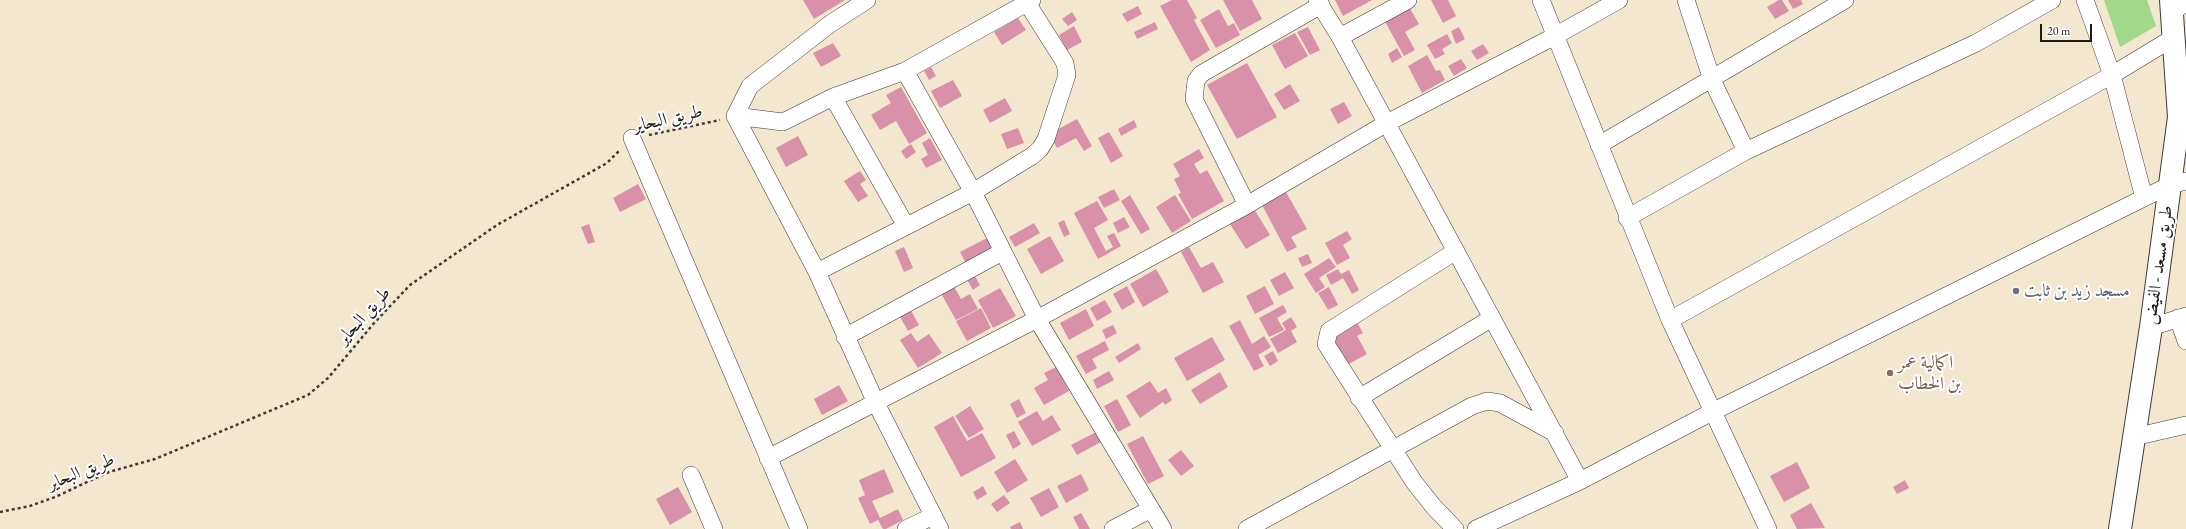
<!DOCTYPE html>
<html>
<head>
<meta charset="utf-8">
<style>
  body { margin:0 }
  #map { position:relative; width:2186px; height:529px; overflow:hidden; background:#f3e7d0; font-family:"EB Garamond",serif }
  canvas { display:block }
  .scale { position:absolute; left:2040px; top:24px; width:52px; height:18px; box-sizing:border-box; border:2px solid #1c1c1c; border-top:0; padding-left:5px; font-size:12px; line-height:14px; white-space:nowrap; color:#1c1c1c; -webkit-text-stroke:3px #fff; paint-order:stroke }
</style>
</head>
<body>
<div id="map">
<canvas width="2186" height="529"></canvas>
<div class="scale">20 m</div>
</div>
<script>
const g = document.querySelector('canvas').getContext('2d');
g.lineJoin = 'round';
function paint(path, color) { g.fillStyle = color; g.fill(path, 'evenodd'); }
const toPath = rows => new Path2D(rows.map(r => 'M' + r).join(''));
function strokePath(path, color, width, dash) { g.strokeStyle = color; g.lineWidth = width; g.lineCap = dash ? 'butt' : 'round'; g.setLineDash(dash || []); g.stroke(path); }
function write(font, color, halo, rows, align = 'center') {
  g.font = font + ' "EB Garamond",Amiri,serif'; g.lineWidth = 4; g.setLineDash([]); g.textBaseline = 'middle'; g.strokeStyle = halo; g.fillStyle = color; for (const [text, x, y, turn = 0] of rows) {
    g.save(); g.translate(x, y); g.rotate((+turn || 0) * Math.PI / 180); g.textAlign = isNaN(turn) ? turn : align; if (halo) g.strokeText(text, 0, 0); g.fillText(text, 0, 0); g.restore();
  }
}
paint(toPath([
  [2104,0,2147,0,2156,26,2120,47]
]), '#a1d889');
paint(toPath([
  [803,0,845,0,814,19],
  [1172,0,1187,0,1197,18,1194,20,1210,50,1191,62,1160,6],
  [1223,0,1252,0,1262,19,1240,31],
  [1335,0,1372,0,1343,16],
  [1431,0,1448,0,1456,16,1443,23],
  [1779,0,1782,0,1789,11,1775,19,1767,7],
  [1788,0,1801,0,1803,4,1793,9],
  [1408,5,1419,24,1405,32,1415,50,1404,56,1383,18],
  [1138,6,1142,14,1127,22,1122,14],
  [1219,9,1228,26,1234,23,1240,35,1216,48,1200,20],
  [1072,12,1077,20,1068,26,1062,19],
  [1018,18,1026,30,1002,45,994,32],
  [1155,22,1158,29,1137,39,1134,32],
  [1074,26,1082,42,1067,50,1059,35],
  [1308,27,1320,50,1310,55,1297,32],
  [1459,27,1465,39,1456,44,1451,31],
  [1295,33,1308,56,1285,69,1272,45],
  [1447,34,1452,43,1442,49,1445,54,1435,59,1427,45],
  [833,43,841,56,821,67,813,53],
  [1483,44,1489,53,1477,60,1471,51],
  [1397,48,1402,57,1392,63,1388,54],
  [1427,55,1436,71,1440,70,1445,80,1422,93,1408,66],
  [1461,59,1467,68,1454,76,1448,66],
  [1247,63,1277,117,1237,139,1207,85],
  [931,67,936,76,929,80,924,71],
  [953,80,962,96,940,108,931,91],
  [1290,84,1300,101,1284,110,1274,94],
  [901,87,927,133,909,144,896,121,880,130,871,115,891,103,886,95],
  [1005,98,1012,111,990,123,983,110],
  [1344,102,1352,116,1338,124,1330,109],
  [1077,119,1092,146,1084,151,1076,138,1057,148,1049,134],
  [1134,120,1137,127,1121,136,1118,129],
  [1018,128,1024,143,1007,149,1001,134],
  [1109,132,1123,156,1111,163,1098,138],
  [798,136,808,155,786,167,776,148],
  [930,138,942,160,926,168,921,159,928,155,922,143],
  [911,144,916,152,906,159,901,151],
  [1199,149,1204,158,1194,164,1200,174,1207,170,1224,201,1192,219,1178,194,1181,193,1174,179,1180,176,1173,164],
  [860,171,866,180,860,184,868,196,858,202,844,181],
  [638,184,646,199,620,212,613,198],
  [1114,189,1120,200,1104,208,1098,197],
  [1286,192,1307,229,1291,237,1297,247,1287,252,1262,205],
  [1130,195,1150,229,1141,234,1121,201],
  [1175,195,1191,221,1172,233,1156,207],
  [1097,201,1108,220,1094,228,1106,251,1113,247,1107,236,1114,233,1121,246,1098,259,1074,213],
  [1254,209,1270,235,1246,249,1230,224],
  [1124,217,1130,227,1118,233,1113,223],
  [1064,220,1070,234,1064,237,1058,223],
  [1034,223,1040,233,1015,247,1009,237],
  [589,224,595,242,588,244,581,227],
  [1347,231,1352,239,1343,245,1350,258,1337,265,1325,243],
  [1050,236,1064,261,1041,274,1027,249],
  [987,238,995,253,968,267,960,252],
  [904,247,913,268,904,272,895,251],
  [1189,247,1201,268,1213,262,1224,282,1203,293,1181,252],
  [1308,254,1312,263,1302,267,1298,258],
  [1329,258,1336,267,1319,278,1325,287,1316,293,1304,274],
  [1156,269,1169,292,1143,307,1130,284],
  [1338,269,1341,274,1349,270,1359,290,1352,294,1343,278,1331,285,1326,275],
  [972,271,980,285,973,290,965,276],
  [1285,272,1294,288,1279,296,1270,280],
  [952,283,961,299,970,294,978,309,956,320,939,290],
  [1127,286,1135,302,1122,310,1113,294],
  [1265,286,1274,304,1255,314,1246,296],
  [1329,287,1338,305,1328,310,1318,293],
  [1000,288,1016,316,993,328,978,300],
  [1105,300,1112,312,1097,321,1090,308],
  [1283,305,1287,312,1277,318,1284,330,1269,337,1259,318],
  [981,308,991,328,967,341,956,321],
  [910,309,919,325,908,331,899,315],
  [1086,309,1094,326,1069,340,1060,323],
  [1291,317,1297,327,1291,331,1297,342,1278,353,1270,339,1286,330,1282,323],
  [1240,320,1252,344,1264,336,1271,347,1258,355,1264,366,1254,371,1229,326],
  [1357,322,1363,333,1357,336,1367,354,1347,365,1331,336],
  [1113,325,1117,333,1106,339,1102,330],
  [911,333,917,342,929,334,942,353,918,368,900,340],
  [1212,337,1225,360,1187,381,1174,358],
  [1105,341,1109,350,1092,359,1097,368,1086,374,1076,356],
  [1138,343,1141,349,1119,363,1115,357],
  [1273,351,1278,361,1270,366,1264,356],
  [1056,367,1069,391,1044,405,1034,388,1048,380,1044,373],
  [1109,371,1114,380,1097,389,1093,380],
  [1220,372,1228,387,1200,404,1191,390],
  [1150,381,1158,393,1166,388,1172,400,1165,405,1163,402,1140,418,1126,396],
  [839,385,848,401,822,415,814,399],
  [1019,399,1026,413,1017,418,1010,404],
  [1117,399,1131,425,1118,432,1104,406],
  [970,406,984,429,969,438,955,416],
  [1037,411,1043,421,1052,415,1061,430,1032,446,1018,422],
  [953,416,967,441,982,433,996,458,961,477,934,427],
  [1014,431,1021,444,1013,449,1006,435],
  [1096,432,1101,442,1077,455,1071,445],
  [1143,436,1164,476,1148,484,1127,444],
  [1181,450,1194,466,1181,476,1168,460],
  [1015,459,1028,480,1007,493,994,472],
  [1797,462,1810,488,1784,502,1770,476],
  [884,469,894,492,872,501,880,518,898,509,903,520,886,529,883,529,878,520,870,524,858,498,865,495,859,480],
  [1081,474,1089,490,1066,503,1057,486],
  [1905,480,1909,488,1897,494,1893,487],
  [983,486,987,494,977,500,973,492],
  [678,487,692,512,670,525,656,499],
  [1049,488,1059,507,1041,517,1030,498],
  [1004,495,1010,503,997,512,991,504],
  [1811,503,1825,528,1797,529,1790,515],
  [1081,513,1090,529,1079,529,1073,517],
  [1020,522,1023,529,1011,529,1010,527]
]), '#d991aa');
const street = toPath([
  [1317,0,1340,37,1580,481,1712,412,2170,185,2186,181],
  [1541,0,1670,320,1768,529],
  [1686,0,1712,80,1746,151],
  [2085,0,2112,75,2144,198],
  [2173,12,2186,2],
  [1340,37,1408,0],
  [905,71,973,192,1037,319,1163,529],
  [833,97,906,226],
  [735,116,750,86,830,24,867,0],
  [632,138,799,529],
  [1599,145,1845,0],
  [1247,205,1194,99,1196,81,1201,74,1321,5],
  [1627,218,1746,151,1976,43,2052,0],
  [817,272,973,192,1032,156,1040,149,1046,139,1067,75,1065,63,1027,3],
  [2178,318,2186,341],
  [1670,320,2112,75,2173,38],
  [2151,327,2186,316],
  [845,337,1002,252],
  [1359,398,1492,318],
  [2134,437,2186,425],
  [768,458,1037,319,1247,205,1387,123,1555,36,1619,0],
  [691,475,714,529],
  [906,529,933,516],
  [940,529,876,403,817,272,735,116,783,122,833,97,905,71,1032,0],
  [1113,529,1151,509],
  [1247,529,1472,406,1487,401,1500,403,1555,433],
  [1455,529,1433,506,1414,482,1326,344,1329,331,1456,251],
  [1476,529,1580,481]
]);
const primary = toPath([
  [2120,529,2151,327,2179,117,2171,0]
]);
strokePath(street, '#3c3a37', 18);
strokePath(primary, '#3c3a37', 24);
strokePath(toPath([
  [649,135,720,120],
  [0,512,30,506,55,497,109,472,155,459,308,395,328,378,375,322,410,285,497,225,607,163,619,151]
]), '#3c3a37', 2.5, [3, 3]);
strokePath(street, '#fff', 17);
strokePath(primary, '#fff', 22);
for (const [x, y, r, color] of [
  [2016,291,4,"#6b7280"],
  [1890,373,4,"#8d6e63"]
]) { const dot = new Path2D(); dot.arc(x, y, r, 0, 2 * Math.PI); g.fillStyle = color; g.fill(dot); strokePath(dot, '#fff', 1.5); }
write('18px', '#1c1c1c', '#fff', [
  ["طريق البحاير",668,119,-13],
  ["طريق مسعد - الفيض",2159,265,-82],
  ["طريق البحاير",364,316,-48],
  ["طريق البحاير",81,472,-22]
]);
write('18px', '#5b616d', '#fff', [
  ["مسجد زيد بن ثابت",2024,291]
], 'left');
write('18px', '#785e54', '#fff', [
  ["اكمالية عمر",1898,363],
  ["بن الخطاب",1898,384]
], 'left');
</script>
</body>
</html>
